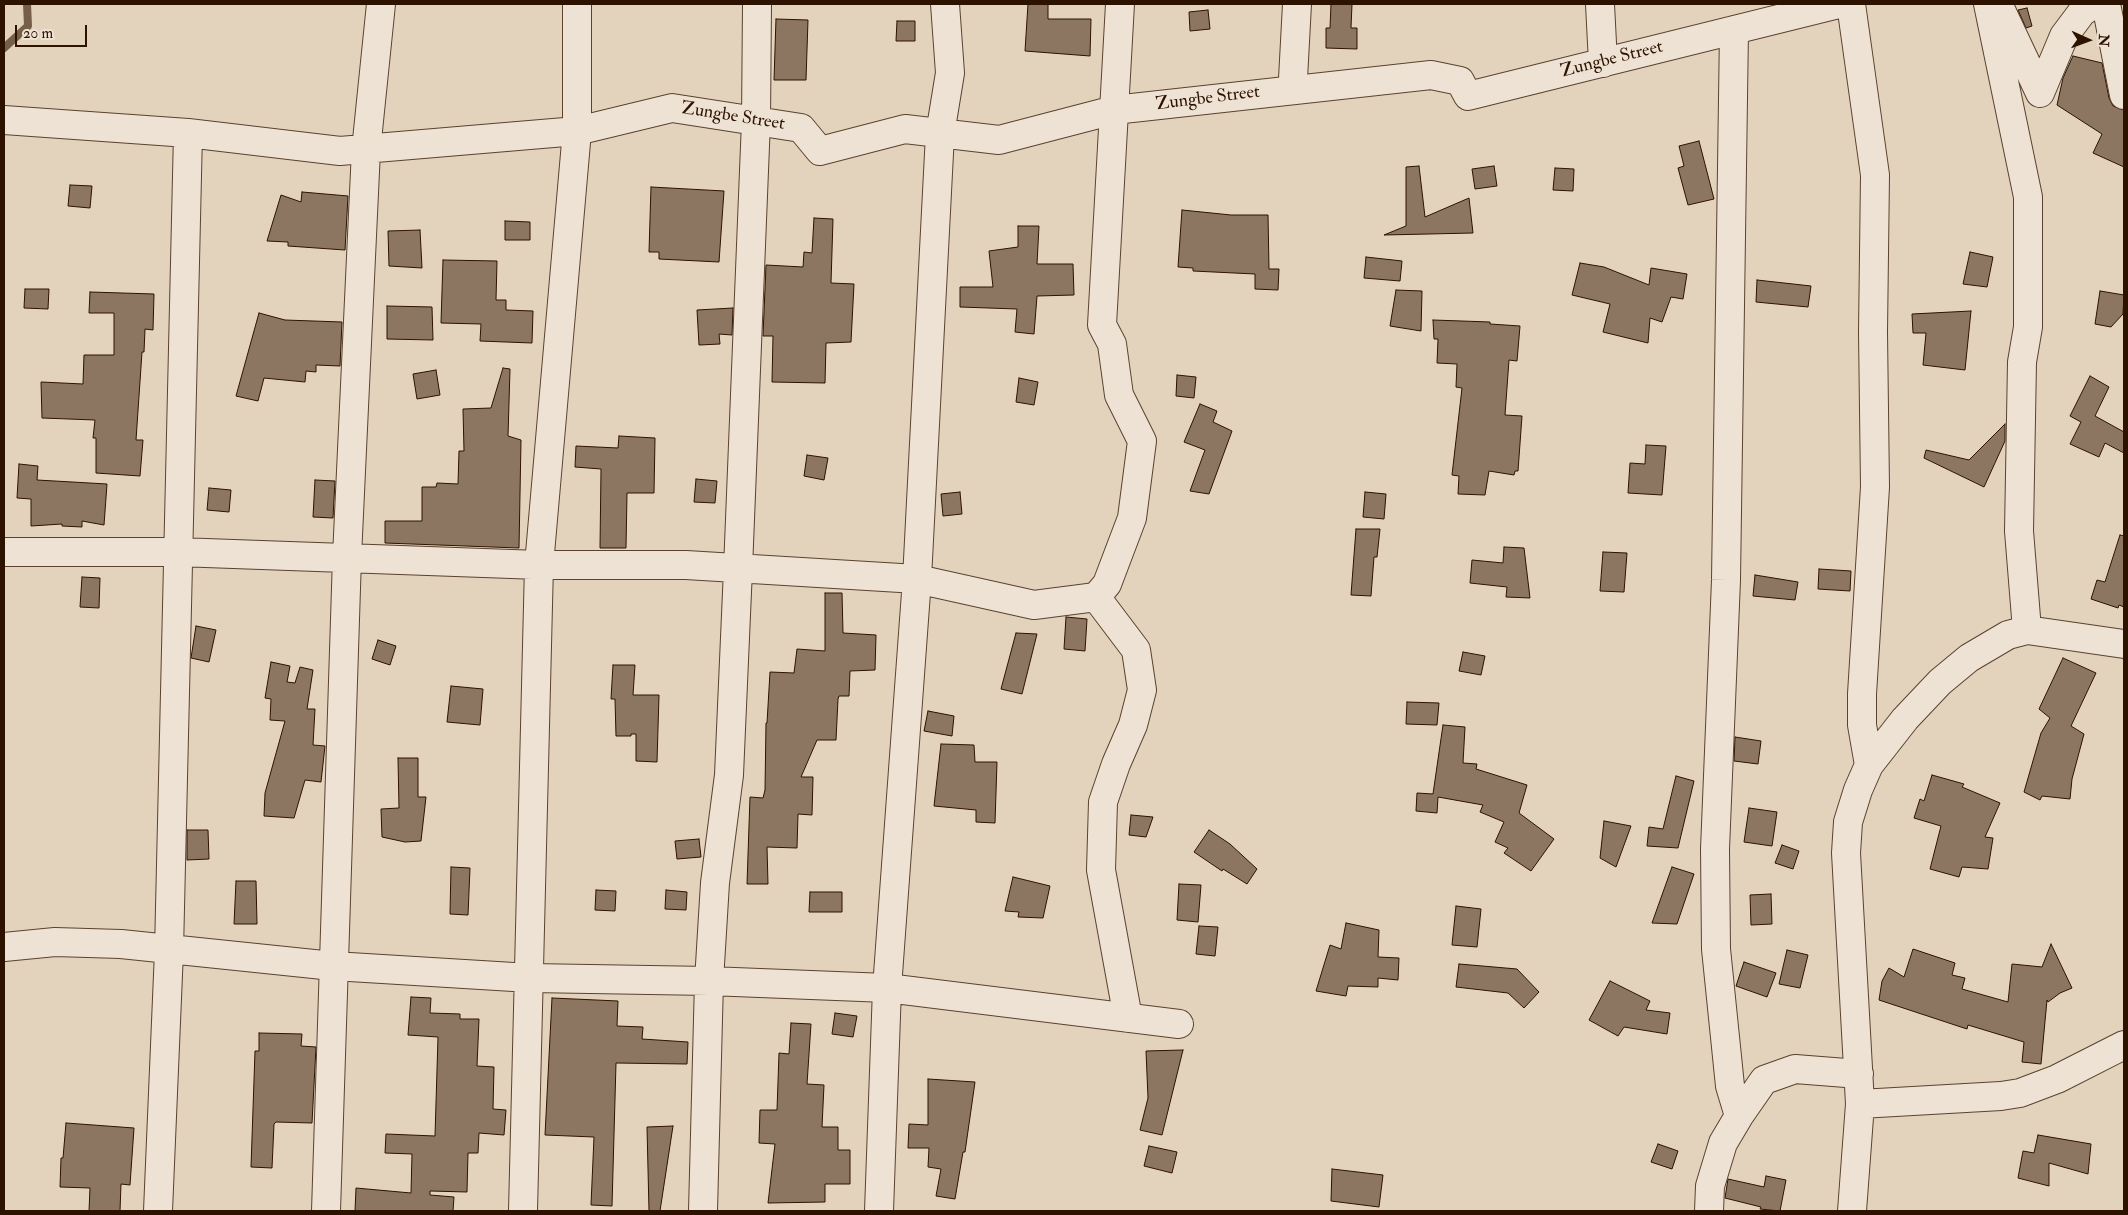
<!DOCTYPE html>
<html>
<head>
<meta charset="utf-8">
<style>
  body { margin:0 }
  #map { position:relative; width:2128px; height:1215px; overflow:hidden; background:#e3d3bc; font-family:"IM FELL Double Pica",serif }
  canvas { display:block }
  .frame { position:absolute; inset:0; border:5px solid #2d1200; pointer-events:none }
  .north { position:absolute; left:2063px; top:15px; width:50px; height:50px; -webkit-text-stroke:4px #ede2d3; paint-order:stroke; rotate:92deg; font-size:14px; font-weight:700; line-height:20px; text-align:center; color:#2d1200 }
  .north::after { content:''; display:block; margin:auto; width:18px; height:22px; background:#2d1200; clip-path:polygon(50% 0,100% 100%,50% 72%,0 100%) }
  .scale { position:absolute; left:15px; top:25px; width:72px; height:22px; box-sizing:border-box; border:2px solid #2d1200; border-top:0; padding-left:6px; font-size:15px; line-height:18px; white-space:nowrap; color:#2d1200; -webkit-text-stroke:4px #ede2d3; paint-order:stroke }
</style>
</head>
<body>
<div id="map">
<canvas width="2128" height="1215"></canvas>
<div class="frame"></div>
<div class="north">N</div>
<div class="scale">20 m</div>
</div>
<script>
const g = document.querySelector('canvas').getContext('2d');
g.lineJoin = 'round';
const toPath = rows => new Path2D(rows.map(r => 'M' + r).join(''));
function strokePath(path, color, width, dash) { g.strokeStyle = color; g.lineWidth = width; g.lineCap = dash ? 'butt' : 'round'; g.setLineDash(dash || []); g.stroke(path); }
function paint(path, color) { g.fillStyle = color; g.fill(path, 'evenodd'); }
function write(font, color, halo, rows, align = 'center') {
  g.font = font + ' "IM FELL Double Pica",serif'; g.lineWidth = 4; g.setLineDash([]); g.textBaseline = 'middle'; g.strokeStyle = halo; g.fillStyle = color; for (const [text, x, y, turn = 0] of rows) {
    g.save(); g.translate(x, y); g.rotate((+turn || 0) * Math.PI / 180); g.textAlign = isNaN(turn) ? turn : align; if (halo) g.strokeText(text, 0, 0); g.fillText(text, 0, 0); g.restore();
  }
}
strokePath(toPath([
  [4,48,28,26,27,4]
]), '#755e4a', 8);
const building = toPath([
  [1028,4,1048,4,1048,19,1091,19,1090,56,1025,51,1028,4],
  [1331,4,1352,4,1351,28,1357,28,1357,49,1326,48,1326,28,1330,28,1331,4],
  [2027,8,2032,26,2026,28,2018,10,2027,8],
  [1208,10,1210,29,1190,31,1189,12,1208,10],
  [776,19,808,20,806,80,774,80,776,19],
  [897,21,915,21,915,41,896,41,897,21],
  [2073,56,2102,63,2109,98,2113,106,2124,110,2124,167,2093,153,2102,134,2057,105,2063,78,2073,56],
  [1699,141,1714,199,1688,205,1678,168,1684,166,1679,146,1699,141],
  [1419,166,1425,217,1469,198,1473,233,1384,235,1406,226,1406,167,1419,166],
  [1494,166,1497,186,1475,189,1472,169,1494,166],
  [1555,168,1574,169,1573,191,1553,190,1555,168],
  [70,185,92,186,90,208,68,206,70,185],
  [651,187,724,191,719,262,659,259,659,252,649,252,651,187],
  [302,192,348,196,345,250,288,246,288,242,267,241,281,195,301,202,302,192],
  [1182,210,1231,215,1268,215,1269,269,1279,269,1278,290,1255,289,1255,274,1193,271,1193,268,1178,267,1182,210],
  [814,218,833,219,831,283,854,284,851,342,826,343,825,383,772,382,773,336,763,336,766,265,803,267,804,252,812,253,814,218],
  [505,221,530,222,530,240,505,240,505,221],
  [1018,226,1039,226,1037,264,1073,264,1074,295,1037,296,1034,334,1015,332,1017,309,960,307,960,287,993,287,989,251,1018,247,1018,226],
  [420,230,422,268,389,266,388,231,420,230],
  [1970,252,1993,257,1987,287,1963,284,1970,252],
  [1366,257,1402,261,1400,281,1364,278,1366,257],
  [443,260,497,261,496,300,506,300,506,310,533,311,532,343,480,341,481,324,441,323,443,260],
  [1580,263,1604,267,1649,285,1651,268,1687,274,1683,299,1671,297,1662,322,1650,318,1648,343,1603,332,1610,304,1572,295,1580,263],
  [1757,280,1811,286,1808,307,1756,302,1757,280],
  [25,289,49,289,48,309,24,308,25,289],
  [1396,290,1422,291,1421,331,1390,326,1396,290],
  [2100,291,2124,295,2123,314,2111,327,2095,324,2100,291],
  [90,292,154,294,153,330,145,329,144,352,142,352,136,440,143,440,140,476,96,473,96,438,93,438,95,420,42,418,41,382,83,384,84,355,114,355,114,313,89,313,90,292],
  [387,306,432,307,433,340,387,339,387,306],
  [733,308,732,335,719,334,720,344,699,345,697,310,733,308],
  [1971,311,1965,370,1923,365,1926,333,1913,333,1912,314,1971,311],
  [259,313,285,320,342,322,340,366,316,365,316,372,306,371,305,382,264,378,258,401,236,396,259,313],
  [1433,320,1490,322,1490,324,1520,326,1517,361,1509,360,1505,415,1522,416,1518,471,1515,471,1514,475,1489,471,1485,495,1458,494,1459,476,1452,475,1462,388,1456,387,1457,364,1437,363,1438,339,1434,339,1433,320],
  [503,368,510,369,508,436,521,440,519,548,385,543,385,521,422,521,422,487,436,487,437,483,458,484,459,451,464,451,463,409,491,408,503,368],
  [436,370,440,395,417,399,413,374,436,370],
  [1177,375,1196,377,1194,398,1176,396,1177,375],
  [2090,376,2109,387,2095,416,2124,432,2124,453,2105,443,2099,457,2070,444,2081,422,2070,416,2090,376],
  [1019,378,1038,382,1034,405,1016,402,1019,378],
  [1200,404,1217,411,1213,422,1232,431,1209,494,1190,491,1205,450,1184,442,1200,404],
  [2005,424,2005,441,1984,487,1924,458,1926,450,1969,460,2005,424],
  [619,436,655,438,654,493,627,493,626,548,600,548,601,469,575,467,576,446,618,448,619,436],
  [1646,445,1666,446,1662,495,1628,493,1630,463,1645,464,1646,445],
  [807,455,828,458,824,480,804,476,807,455],
  [19,464,38,466,37,480,107,484,104,525,82,521,82,527,62,526,62,524,31,526,31,499,17,498,19,464],
  [696,479,717,481,715,503,694,502,696,479],
  [315,480,335,481,333,518,313,517,315,480],
  [209,488,231,490,229,512,207,510,209,488],
  [960,492,962,514,943,516,941,494,960,492],
  [1365,492,1386,494,1384,519,1363,517,1365,492],
  [1356,529,1380,529,1377,557,1374,557,1371,596,1351,595,1356,529],
  [2120,535,2124,536,2124,607,2119,605,2118,608,2091,599,2097,580,2105,582,2120,535],
  [1504,547,1524,548,1530,598,1506,597,1507,587,1470,583,1472,560,1503,563,1504,547],
  [1603,552,1627,553,1624,592,1600,591,1603,552],
  [1819,569,1851,571,1850,591,1818,589,1819,569],
  [1755,575,1798,582,1795,600,1753,596,1755,575],
  [82,577,100,578,99,608,80,607,82,577],
  [825,593,842,593,843,633,876,635,875,670,850,671,849,696,839,696,838,699,836,740,817,740,801,777,813,777,812,815,798,814,797,848,767,847,768,884,747,884,750,797,763,798,765,790,766,723,767,723,770,672,794,673,797,649,825,651,825,593],
  [1066,617,1087,619,1085,651,1064,649,1066,617],
  [196,626,216,630,209,662,191,658,196,626],
  [1016,633,1037,634,1022,694,1001,689,1016,633],
  [378,640,396,646,390,665,372,659,378,640],
  [1463,652,1485,656,1481,675,1459,671,1463,652],
  [2063,658,2096,673,2071,726,2084,734,2072,779,2070,799,2042,796,2040,800,2024,792,2041,733,2050,718,2039,709,2063,658],
  [271,662,290,666,287,682,295,683,300,667,313,670,307,709,315,709,313,745,325,746,321,782,305,780,294,818,264,816,265,793,285,721,270,720,271,699,265,698,271,662],
  [613,665,635,665,633,695,659,695,657,762,636,761,636,734,631,734,631,736,616,736,615,699,611,699,613,665],
  [451,686,483,689,480,725,447,722,451,686],
  [1407,702,1439,703,1437,725,1406,724,1407,702],
  [928,711,954,716,952,736,924,731,928,711],
  [1443,725,1465,727,1463,763,1477,764,1476,769,1527,785,1519,813,1554,839,1531,871,1504,853,1508,848,1495,842,1504,822,1480,812,1483,805,1438,797,1437,813,1416,811,1417,793,1433,794,1443,725],
  [1735,737,1761,741,1758,764,1734,761,1735,737],
  [941,744,974,745,975,762,997,762,995,823,976,822,976,810,934,806,941,744],
  [398,758,418,758,418,797,426,797,421,841,405,842,382,837,381,809,399,808,398,758],
  [1932,775,1964,784,1962,787,2000,803,1985,837,1993,838,1988,869,1962,867,1959,877,1930,869,1941,826,1914,818,1920,799,1924,801,1932,775],
  [1676,776,1694,781,1678,848,1647,846,1649,827,1663,829,1676,776],
  [1749,808,1777,812,1772,846,1744,842,1749,808],
  [1131,815,1153,817,1146,837,1129,835,1131,815],
  [1604,821,1631,826,1616,867,1600,858,1604,821],
  [187,830,208,830,209,859,187,860,187,830],
  [1209,830,1230,844,1257,869,1247,884,1223,869,1222,871,1194,852,1209,830],
  [699,839,701,857,677,859,675,841,699,839],
  [1782,845,1799,851,1793,869,1775,863,1782,845],
  [451,867,470,868,468,915,450,914,451,867],
  [1672,867,1694,874,1677,924,1652,923,1672,867],
  [1013,877,1050,886,1043,918,1018,917,1019,912,1005,911,1013,877],
  [236,881,256,881,257,924,234,924,236,881],
  [1179,884,1201,885,1198,922,1177,920,1179,884],
  [596,890,616,891,615,911,595,910,596,890],
  [666,890,687,892,686,910,665,909,666,890],
  [810,892,842,892,842,912,809,912,810,892],
  [1771,894,1772,924,1751,925,1750,895,1771,894],
  [1456,906,1481,909,1477,947,1452,945,1456,906],
  [1346,923,1379,930,1378,957,1399,958,1398,980,1378,978,1378,987,1348,986,1346,996,1316,991,1330,945,1341,949,1346,923],
  [1199,926,1218,927,1215,956,1196,954,1199,926],
  [2051,944,2072,988,2060,993,2048,1002,2047,1000,2041,1064,2022,1062,2024,1042,1968,1025,1967,1029,1879,1000,1882,981,1889,968,1904,977,1913,949,1955,963,1952,975,1965,978,1962,989,2008,1002,2012,964,2042,967,2051,944],
  [1787,950,1808,955,1800,988,1779,984,1787,950],
  [1744,962,1776,973,1767,997,1736,986,1744,962],
  [1459,964,1517,969,1539,992,1524,1008,1508,993,1456,987,1459,964],
  [1610,981,1650,1001,1646,1010,1670,1013,1667,1034,1624,1027,1618,1036,1589,1020,1610,981],
  [411,997,431,998,430,1013,460,1014,460,1019,479,1019,477,1066,494,1067,493,1109,506,1110,504,1135,479,1133,478,1153,468,1153,467,1192,430,1191,430,1195,454,1197,453,1211,355,1211,356,1188,411,1193,412,1154,385,1153,386,1134,435,1136,438,1037,408,1035,411,997],
  [552,998,618,1001,617,1026,643,1027,642,1039,688,1042,687,1064,616,1063,612,1206,591,1205,594,1137,545,1135,552,998],
  [835,1013,857,1016,853,1037,832,1034,835,1013],
  [791,1023,811,1024,807,1084,824,1085,822,1127,838,1127,838,1150,850,1150,850,1184,825,1184,825,1202,768,1203,775,1144,759,1143,760,1110,777,1110,779,1053,789,1054,791,1023],
  [259,1033,302,1034,301,1046,316,1047,312,1123,276,1122,274,1124,272,1168,251,1167,255,1051,259,1051,259,1033],
  [1183,1050,1162,1135,1140,1130,1148,1098,1146,1051,1183,1050],
  [928,1079,975,1082,965,1152,963,1152,955,1199,936,1196,941,1169,928,1167,929,1148,908,1148,909,1124,928,1125,928,1079],
  [66,1123,134,1128,130,1185,121,1184,120,1211,89,1211,90,1188,60,1187,61,1158,63,1158,66,1123],
  [673,1126,660,1211,649,1211,647,1127,673,1126],
  [2038,1135,2091,1144,2088,1174,2049,1163,2049,1186,2018,1178,2023,1151,2034,1153,2038,1135],
  [1658,1144,1678,1151,1672,1169,1651,1162,1658,1144],
  [1149,1146,1177,1152,1172,1173,1144,1166,1149,1146],
  [1332,1169,1383,1175,1379,1207,1331,1201,1332,1169],
  [1766,1176,1786,1180,1780,1211,1760,1209,1761,1207,1725,1198,1728,1179,1764,1187,1766,1176]
]);
paint(building, '#8c7662');
strokePath(building, '#2d1200', 1);
const minor = toPath([
  [1600,4,1603,63],
  [1851,4,1875,175,1873,332,1875,487,1862,694,1862,725,1869,765],
  [1988,4,2028,197,2028,327,2022,362,2019,531,2027,630],
  [2106,4,2124,95],
  [2000,8,2040,93,2064,36,2082,12,2094,4],
  [1734,30,1726,580,1715,849,1716,949,1730,1086,1739,1116],
  [1293,79,1297,4],
  [4,120,188,133,340,151,577,131,672,108,801,128,820,151,905,129,999,140,1114,110,1431,75,1460,81,1468,96,1839,4],
  [4,552,178,552,539,565,686,565,917,579,1034,605,1096,597,1136,650,1142,690,1133,725,1116,764,1103,802,1101,870,1128,1018],
  [1096,597,1107,584,1132,518,1142,441,1119,395,1112,344,1102,325,1120,4],
  [4,947,55,942,121,944,333,966,530,978,709,981,887,988,1179,1024],
  [1860,1104,2001,1096,2020,1093,2057,1079,2124,1045],
  [158,1211,169,951,188,133],
  [326,1211,347,557,366,150,381,4],
  [523,1211,539,565,577,131,577,4],
  [703,1211,709,981,715,883,729,775,738,569,756,121,757,4],
  [879,1211,887,988,917,579,940,134,950,73,945,4],
  [1709,1211,1710,1186,1723,1143,1739,1116,1764,1080,1795,1069,1859,1074],
  [1852,1211,1860,1104,1846,853,1848,822,1858,790,1869,765,1905,719,1940,682,1969,658,2008,635,2027,630,2124,644]
]);
strokePath(minor, '#5a422f', 30);
strokePath(minor, '#ede2d3', 28);
write('18px', '#2d1200', '#ede2d3', [
  ["Zungbe Street",1612,60,-14],
  ["Zungbe Street",1208,99,-7],
  ["Zungbe Street",733,117,9]
]);
</script>
</body>
</html>
